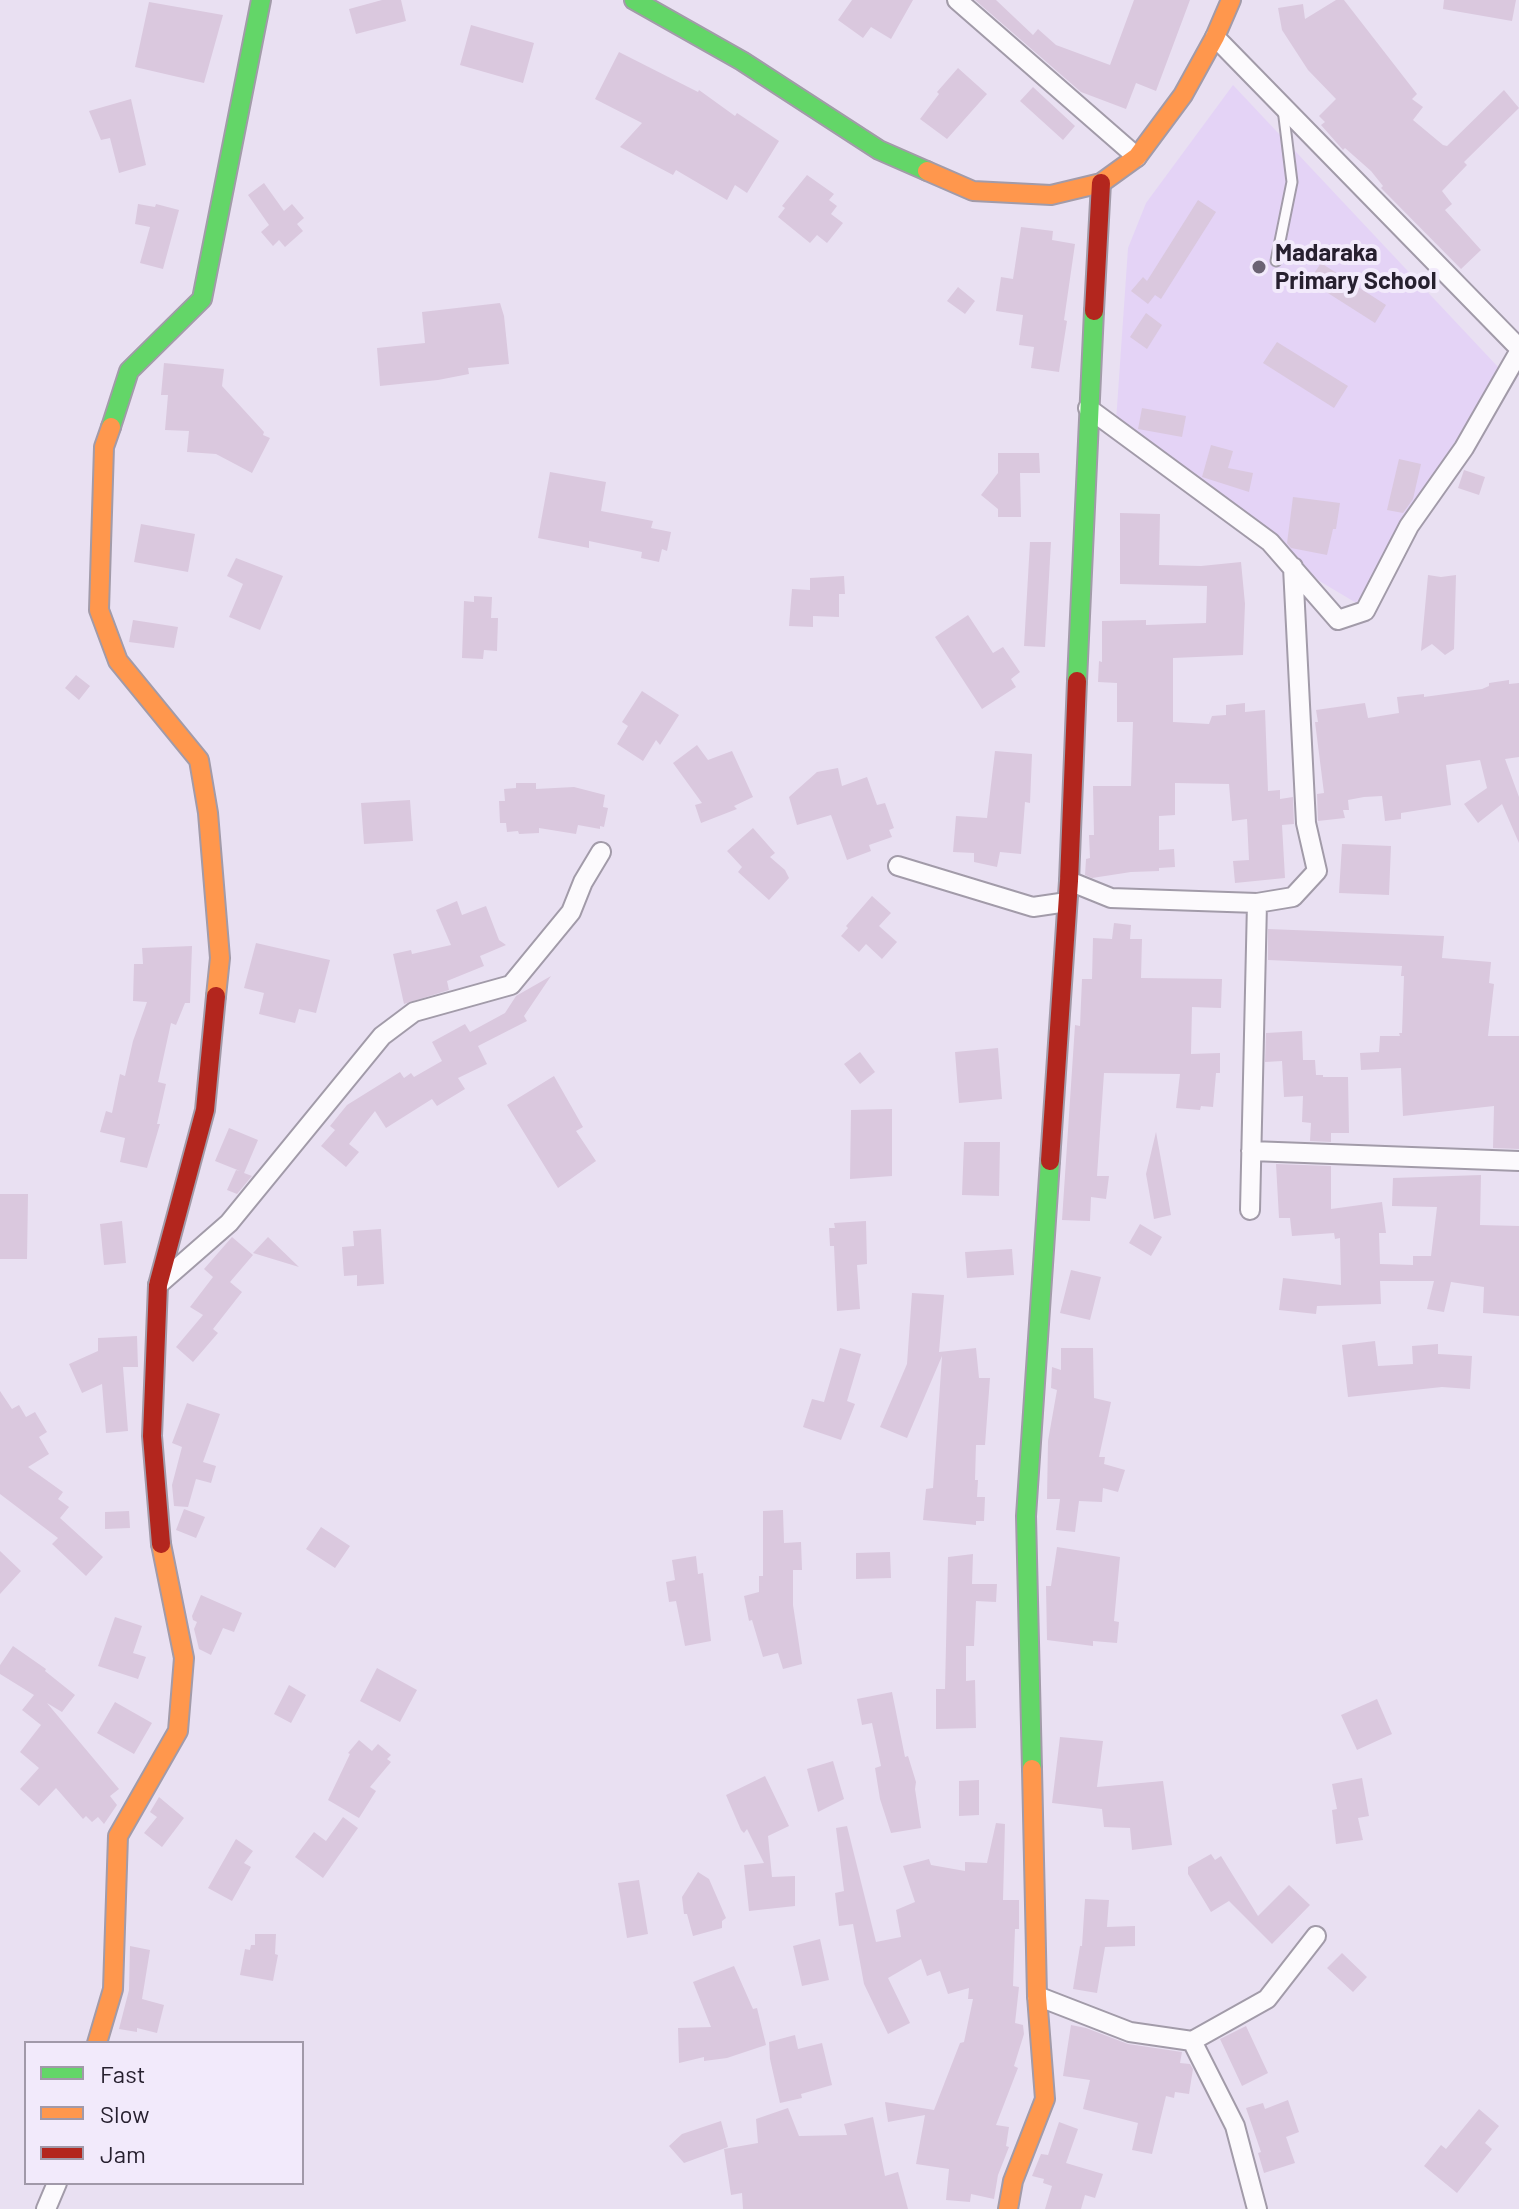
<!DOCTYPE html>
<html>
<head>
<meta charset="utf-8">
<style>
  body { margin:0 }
  #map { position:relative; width:1519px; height:2209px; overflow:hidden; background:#e9e0f2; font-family:Barlow,sans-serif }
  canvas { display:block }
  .legend { position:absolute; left:24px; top:2041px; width:280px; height:144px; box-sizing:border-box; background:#f2eafb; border:2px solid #a199a9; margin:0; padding:10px 14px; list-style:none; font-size:24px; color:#27202f }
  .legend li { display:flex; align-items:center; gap:16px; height:40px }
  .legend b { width:40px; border:2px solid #a199a9 }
</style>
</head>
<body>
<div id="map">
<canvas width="1519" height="2209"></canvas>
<ul class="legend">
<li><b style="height:10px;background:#63d668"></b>Fast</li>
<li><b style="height:10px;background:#ff974d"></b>Slow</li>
<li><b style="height:10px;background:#b3261e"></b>Jam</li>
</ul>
</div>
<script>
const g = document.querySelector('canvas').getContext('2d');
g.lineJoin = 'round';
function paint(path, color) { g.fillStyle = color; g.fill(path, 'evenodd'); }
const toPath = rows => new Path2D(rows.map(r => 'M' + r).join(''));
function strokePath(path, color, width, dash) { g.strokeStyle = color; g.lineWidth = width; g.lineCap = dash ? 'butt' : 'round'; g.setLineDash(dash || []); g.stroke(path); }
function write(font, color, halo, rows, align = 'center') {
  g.font = font + ' Barlow,sans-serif'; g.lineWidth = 8; g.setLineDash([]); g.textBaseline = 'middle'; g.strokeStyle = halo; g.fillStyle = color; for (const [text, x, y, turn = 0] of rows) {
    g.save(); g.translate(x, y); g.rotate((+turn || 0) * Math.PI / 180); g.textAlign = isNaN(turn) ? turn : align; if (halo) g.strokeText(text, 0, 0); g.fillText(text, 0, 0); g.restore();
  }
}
paint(toPath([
  [1233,85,1499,368,1358,604,1321,582,1116,421,1128,248,1146,203]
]), '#e4d3f6');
paint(toPath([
  [382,0,401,0,406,21,356,34,349,9],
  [852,0,913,0,891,39,871,27,863,38,838,20],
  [975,0,996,0,1033,35,1038,29,1056,45,1110,65,1134,0,1190,0,1156,91,1136,83,1126,109,1081,92],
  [1336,0,1344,0,1417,94,1412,99,1423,107,1413,120,1443,145,1447,146,1504,90,1519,108,1464,162,1467,165,1442,191,1452,204,1445,210,1481,250,1461,269,1381,188,1383,186,1371,171,1345,148,1343,150,1321,125,1325,122,1319,116,1336,99,1308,70,1282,30,1278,8,1303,4,1305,19],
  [1444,0,1516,0,1512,21,1443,9],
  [149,2,223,15,204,83,135,67],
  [471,25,534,43,523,83,460,65],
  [619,52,698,92,699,90,735,116,737,113,779,141,747,193,735,185,727,200,676,170,673,175,620,147,642,123,595,99],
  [958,68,987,94,947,139,920,119,939,94,937,92],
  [1033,87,1075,126,1063,140,1020,101],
  [131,99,146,165,119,173,110,138,101,140,89,111],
  [807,175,834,194,829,200,837,206,831,214,843,223,827,243,817,235,810,243,778,217,785,208,782,206],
  [264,183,284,211,292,204,304,218,297,224,303,231,285,247,279,240,273,246,261,232,269,225,248,195],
  [1198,200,1216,212,1161,299,1155,295,1148,304,1131,291,1143,277,1147,281],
  [138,204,155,207,156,204,179,210,163,269,140,263,150,227,135,224],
  [1021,227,1053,231,1052,240,1075,244,1064,320,1067,321,1059,372,1031,368,1034,347,1019,345,1023,315,996,311,1001,277,1013,279],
  [1321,263,1386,305,1375,323,1309,281],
  [958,287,975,301,965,314,947,301],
  [500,303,504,316,509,364,468,368,469,374,438,380,380,386,377,348,425,343,422,312],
  [1146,313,1162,325,1147,349,1130,337],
  [1277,342,1348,386,1334,408,1263,363],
  [164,363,224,369,222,386,264,432,263,435,270,438,252,473,216,454,187,452,189,431,165,430,168,395,161,395],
  [1142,408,1186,416,1182,437,1138,429],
  [1211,445,1233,451,1228,468,1253,473,1249,492,1202,477],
  [998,453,1039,453,1040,473,1020,473,1021,517,998,517,998,509,981,495,998,473],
  [1399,459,1421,464,1413,499,1403,513,1387,510],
  [1464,470,1485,477,1479,495,1458,488],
  [550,472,606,482,601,511,653,521,651,528,671,532,667,551,662,549,659,562,641,558,642,552,589,541,589,548,538,538],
  [1293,497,1340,503,1336,529,1333,529,1327,555,1291,548,1287,543],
  [1120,513,1160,514,1159,565,1201,566,1241,562,1245,604,1243,655,1173,658,1173,722,1209,724,1212,716,1226,715,1226,705,1245,703,1245,712,1265,710,1268,791,1280,790,1280,799,1293,797,1294,824,1282,825,1285,878,1235,883,1233,861,1249,860,1247,819,1232,821,1229,784,1175,783,1175,815,1159,816,1159,850,1174,849,1175,867,1159,868,1159,871,1131,872,1092,878,1085,875,1086,859,1090,858,1089,835,1094,835,1093,786,1131,786,1133,722,1117,722,1117,683,1098,682,1099,661,1102,662,1102,621,1146,620,1146,625,1206,623,1207,586,1120,584],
  [141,524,195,534,188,572,134,562],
  [1030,542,1051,542,1045,647,1024,646],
  [236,558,283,576,260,630,229,617,243,584,227,576],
  [1428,575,1441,577,1456,575,1454,649,1445,655,1432,644,1421,651],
  [844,576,845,594,839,594,839,617,813,616,813,627,789,626,792,589,810,590,810,578],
  [474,596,492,597,491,618,498,618,497,651,484,650,483,659,462,658,464,601,474,602],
  [968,615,993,653,1003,647,1020,672,1011,679,1016,687,982,709,935,637],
  [133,620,178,627,174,648,129,642],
  [76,675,90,686,79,700,65,688],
  [1509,680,1509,684,1519,683,1519,757,1505,759,1519,797,1519,843,1502,804,1478,823,1464,804,1487,788,1480,760,1446,765,1451,805,1401,813,1401,819,1385,821,1382,796,1364,797,1348,800,1349,810,1343,810,1345,818,1318,821,1317,794,1324,793,1315,722,1318,722,1316,710,1365,703,1368,718,1399,713,1397,697,1424,694,1424,697,1482,689,1489,686,1489,683],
  [642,691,679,715,660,745,656,740,643,761,617,744,628,726,622,722],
  [697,745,708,760,732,751,753,797,734,806,737,809,701,823,695,805,702,803,673,763],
  [995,751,1032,754,1030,803,1025,802,1021,854,1000,852,997,867,974,862,974,853,953,852,956,816,987,818],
  [838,768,842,786,867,777,877,805,885,803,894,828,889,830,892,837,869,845,871,851,847,860,831,815,797,825,789,797,817,772],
  [516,783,536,783,536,789,574,787,605,795,603,807,608,808,604,827,600,826,600,829,578,825,576,834,539,828,539,833,519,834,518,831,507,832,506,823,500,823,499,801,505,801,504,789,516,788],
  [410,800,413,841,364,844,361,803],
  [753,828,775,853,770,857,785,870,789,878,769,900,738,872,742,867,727,851],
  [1342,844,1391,846,1389,895,1339,893],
  [872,896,891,913,879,926,897,942,882,959,866,944,859,952,841,936,848,928,846,926],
  [457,901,462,915,486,906,499,940,506,945,480,956,484,966,447,981,449,990,404,1004,393,954,411,950,412,954,451,945,436,910],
  [1114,923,1131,925,1130,939,1142,939,1141,978,1222,979,1221,1008,1192,1007,1191,1054,1220,1053,1220,1073,1216,1073,1213,1107,1201,1106,1200,1110,1176,1108,1180,1074,1104,1073,1097,1176,1109,1176,1106,1199,1091,1197,1090,1221,1062,1220,1075,1025,1080,1026,1082,979,1092,979,1093,938,1112,939],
  [1268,929,1444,936,1442,958,1491,962,1489,983,1494,984,1488,1036,1519,1036,1519,1149,1493,1148,1494,1106,1403,1116,1401,1068,1361,1070,1360,1053,1379,1052,1380,1036,1400,1036,1399,1033,1402,1033,1404,976,1401,976,1402,966,1268,960],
  [256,943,330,960,316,1013,299,1009,295,1023,259,1014,264,993,244,988],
  [192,946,190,1003,185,1003,176,1025,171,1023,158,1082,166,1084,157,1124,160,1124,147,1168,120,1162,125,1138,100,1132,106,1111,112,1113,120,1074,125,1076,133,1041,147,1002,133,1001,134,964,143,964,142,948],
  [551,976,524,1016,527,1021,478,1046,487,1064,458,1078,465,1089,437,1106,432,1099,386,1128,375,1111,349,1144,359,1152,346,1167,321,1146,335,1130,330,1126,347,1105,400,1072,404,1078,411,1073,414,1077,442,1061,432,1042,465,1024,470,1032,505,1013,516,996],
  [1302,1031,1303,1060,1315,1060,1316,1075,1323,1075,1323,1077,1348,1077,1349,1133,1331,1133,1331,1142,1310,1141,1311,1123,1302,1122,1303,1096,1284,1097,1282,1061,1265,1062,1266,1033],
  [998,1048,1002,1099,959,1103,955,1052],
  [860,1052,875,1072,860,1084,844,1064],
  [554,1076,583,1127,576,1131,596,1161,558,1188,507,1105],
  [892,1109,892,1176,850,1179,851,1110],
  [229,1128,258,1140,244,1173,252,1176,237,1194,227,1190,236,1170,240,1171,215,1161],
  [1156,1132,1171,1215,1154,1219,1146,1174],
  [964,1142,1000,1142,999,1196,962,1195],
  [1276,1164,1331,1166,1331,1209,1382,1202,1386,1233,1379,1233,1380,1264,1413,1265,1413,1256,1431,1256,1437,1207,1392,1206,1393,1178,1481,1175,1480,1225,1519,1226,1519,1316,1483,1313,1484,1287,1451,1282,1444,1312,1427,1309,1434,1281,1380,1281,1381,1304,1317,1306,1316,1314,1279,1310,1283,1278,1341,1285,1340,1238,1335,1239,1334,1233,1292,1236,1290,1218,1279,1218],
  [0,1194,28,1194,27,1259,0,1259],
  [122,1221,126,1263,104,1265,100,1224],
  [866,1221,867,1264,857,1265,860,1309,837,1311,834,1246,830,1246,829,1228,835,1228,834,1223],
  [1140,1224,1162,1237,1151,1256,1129,1243],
  [381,1229,384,1284,357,1286,357,1275,344,1276,342,1247,354,1246,353,1231],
  [232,1237,253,1255,230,1282,242,1292,213,1329,218,1333,193,1362,176,1347,203,1315,190,1307,213,1277,204,1269],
  [268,1237,299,1267,253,1253],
  [1012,1249,1014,1275,967,1278,965,1252],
  [1071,1270,1101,1277,1090,1320,1060,1313],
  [912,1293,944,1295,939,1352,976,1348,979,1378,990,1378,985,1445,976,1445,975,1480,978,1480,977,1497,985,1497,984,1521,976,1521,976,1525,923,1520,926,1489,933,1488,942,1356,907,1438,880,1427,907,1364],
  [137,1336,138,1367,123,1367,128,1431,106,1433,102,1384,82,1393,69,1364,98,1351,98,1338],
  [1375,1341,1378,1366,1413,1364,1412,1346,1438,1344,1438,1354,1472,1356,1470,1389,1442,1387,1348,1397,1342,1345],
  [840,1348,861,1354,847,1401,855,1404,841,1440,803,1427,812,1399,824,1402],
  [1061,1348,1093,1348,1094,1398,1111,1402,1099,1457,1105,1457,1104,1464,1125,1470,1118,1492,1103,1488,1102,1502,1079,1501,1075,1532,1056,1530,1060,1499,1047,1499,1048,1441,1057,1390,1051,1388,1052,1367,1061,1370],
  [0,1391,12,1409,19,1405,26,1417,35,1412,47,1432,39,1437,49,1454,28,1467,63,1492,58,1499,69,1507,60,1518,103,1557,86,1576,52,1544,58,1538,0,1494],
  [187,1403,220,1414,203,1462,216,1466,211,1483,196,1479,188,1507,174,1506,172,1485,182,1447,172,1443],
  [184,1509,205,1517,196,1538,176,1530],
  [783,1510,784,1543,801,1542,802,1570,793,1570,793,1605,802,1664,783,1669,778,1653,763,1657,752,1620,749,1621,744,1596,759,1592,759,1576,763,1576,763,1511],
  [129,1511,130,1528,105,1529,105,1512],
  [321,1527,350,1546,335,1568,306,1549],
  [1057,1547,1120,1557,1114,1621,1119,1622,1117,1643,1093,1641,1093,1646,1047,1640,1046,1586,1051,1586],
  [0,1551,21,1571,0,1594],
  [890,1552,891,1578,856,1579,856,1553],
  [973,1554,972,1584,997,1584,996,1602,976,1601,974,1646,966,1646,966,1681,975,1680,976,1728,936,1729,936,1689,945,1689,948,1557],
  [696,1556,698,1574,703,1573,711,1641,685,1646,676,1601,669,1602,666,1582,675,1580,672,1560],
  [201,1595,242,1613,234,1632,223,1628,211,1655,199,1649,194,1629,197,1622,193,1620,192,1616],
  [115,1617,142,1626,133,1653,146,1657,138,1679,98,1666],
  [13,1646,46,1669,45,1671,75,1695,62,1712,47,1703,119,1789,110,1796,117,1805,104,1824,98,1817,92,1822,86,1816,83,1819,56,1788,39,1806,20,1789,39,1768,20,1752,41,1725,22,1710,34,1695,0,1674,0,1665],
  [377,1668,417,1690,400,1722,360,1701],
  [289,1685,306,1695,291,1723,274,1714],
  [892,1692,905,1757,908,1756,916,1782,915,1789,921,1828,891,1833,880,1799,875,1768,881,1766,872,1723,862,1725,857,1699],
  [1377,1699,1392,1734,1357,1750,1341,1715],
  [115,1702,152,1723,134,1754,97,1733],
  [1060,1737,1103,1741,1097,1787,1163,1781,1172,1845,1132,1850,1130,1828,1104,1827,1102,1809,1052,1803],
  [359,1740,372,1751,378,1744,391,1755,387,1759,391,1762,370,1787,376,1791,359,1818,328,1800,350,1754,348,1753],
  [833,1761,844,1799,818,1812,807,1769],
  [765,1776,789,1826,768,1836,772,1877,795,1876,795,1906,749,1911,744,1865,764,1863,747,1829,744,1833,741,1830,726,1795],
  [1362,1778,1369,1816,1358,1818,1363,1840,1336,1844,1332,1810,1337,1809,1332,1784],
  [979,1780,979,1815,959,1816,959,1781],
  [159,1797,184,1818,162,1847,144,1833,157,1817,150,1812],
  [343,1817,358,1828,323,1878,295,1857,314,1832,326,1841],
  [996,1823,1005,1824,1003,1900,1019,1900,1019,1929,1015,1929,1013,1986,1019,1987,1015,2023,1023,2025,1024,2034,1014,2066,1018,2068,996,2125,1009,2127,1006,2146,1009,2147,998,2175,994,2199,971,2194,970,2202,946,2200,949,2169,916,2164,925,2115,888,2122,885,2102,934,2110,960,2043,964,2042,973,1999,968,1999,969,1988,948,1994,940,1971,927,1976,921,1959,888,1978,910,2023,888,2034,864,1984,853,1924,839,1926,835,1893,844,1891,836,1828,847,1826,876,1942,901,1937,896,1910,915,1902,903,1866,929,1859,931,1865,965,1871,965,1862,987,1863],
  [236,1839,253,1851,244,1863,251,1867,232,1901,208,1888],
  [1211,1854,1215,1860,1221,1856,1258,1916,1289,1885,1310,1905,1272,1944,1229,1901,1211,1912,1188,1874,1188,1867],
  [698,1872,709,1879,726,1918,722,1921,722,1928,693,1936,687,1914,684,1914,682,1897],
  [639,1880,648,1934,627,1938,618,1883],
  [1085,1899,1109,1900,1107,1927,1135,1926,1135,1946,1105,1947,1097,1993,1073,1989,1080,1946,1082,1946],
  [255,1934,276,1934,275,1954,278,1955,273,1981,240,1975,245,1949,250,1950,251,1945,255,1945],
  [820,1939,829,1980,802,1986,793,1946],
  [130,1946,150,1950,142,1999,164,2005,157,2033,137,2028,137,2032,119,2029,129,1990],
  [1342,1953,1367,1977,1353,1992,1327,1968],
  [734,1966,753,2009,757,2008,766,2045,727,2058,704,2061,704,2057,679,2063,678,2028,711,2027,693,1982],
  [1071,2025,1086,2028,1128,2044,1182,2052,1180,2063,1190,2064,1193,2069,1189,2094,1175,2092,1174,2098,1166,2096,1152,2154,1132,2150,1138,2123,1083,2109,1090,2080,1063,2076],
  [1246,2026,1268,2073,1242,2086,1220,2039],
  [795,2035,798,2049,822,2043,832,2085,801,2094,802,2098,780,2103,770,2059,769,2042],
  [1288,2100,1299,2132,1286,2137,1295,2163,1264,2173,1258,2153,1261,2152,1246,2108,1263,2103,1265,2109],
  [788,2108,799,2136,847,2135,844,2124,873,2117,885,2176,898,2172,908,2209,743,2209,742,2193,731,2195,724,2149,758,2143,756,2119],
  [1479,2109,1499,2126,1485,2143,1492,2149,1457,2193,1424,2166,1441,2145,1446,2149],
  [721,2121,728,2147,684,2163,669,2146,682,2134],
  [1059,2122,1078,2129,1066,2163,1103,2174,1095,2198,1085,2195,1081,2209,1045,2209,1052,2186,1043,2183,1044,2179,1032,2176,1041,2154,1048,2155]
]), '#dac8de');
const lane = toPath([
  [1276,261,1292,182,1283,109]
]);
const street = toPath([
  [957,0,1137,157],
  [1215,37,1519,348],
  [1088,408,1270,542,1338,620,1365,611,1409,526,1464,448,1519,352],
  [898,866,1033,907,1067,902],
  [1069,881,1111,898,1257,903,1293,897,1317,871,1306,823,1293,567],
  [1251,1151,1519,1161],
  [1250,1210,1257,903],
  [158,1285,229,1223,382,1036,414,1012,511,985,571,912,583,882,601,852],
  [1037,1996,1130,2032,1192,2041,1235,2126,1257,2209],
  [1192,2041,1267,1999,1316,1936],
  [46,2209,57,2183]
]);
const fast = toPath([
  [634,0,742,61,879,150,927,171],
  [111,427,129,371,202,299,261,0],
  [1077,681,1094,311],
  [1032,1769,1026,1516,1050,1161]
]);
const slow = toPath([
  [927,171,973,191,1051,195,1101,183,1137,157,1183,95,1215,37,1231,0],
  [111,427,104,447,99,610,118,661,199,760,208,813,220,958,216,996],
  [97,2043,113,1989,118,1836,178,1731,184,1658,161,1544],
  [1008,2209,1013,2181,1045,2099,1037,1996,1032,1769]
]);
const jam = toPath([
  [1094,311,1101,183],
  [1050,1161,1069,881,1077,681],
  [161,1544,152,1436,158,1285,205,1110,216,996]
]);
strokePath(lane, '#a29ba9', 13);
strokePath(street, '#a29ba9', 22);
strokePath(fast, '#a29ba9', 22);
strokePath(slow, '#a29ba9', 22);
strokePath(jam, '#a29ba9', 22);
strokePath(lane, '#fcfafd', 9);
strokePath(street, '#fcfafd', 18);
strokePath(fast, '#63d668', 18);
strokePath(slow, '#ff974d', 18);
strokePath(jam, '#b3261e', 18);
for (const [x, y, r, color] of [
  [1259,267,8,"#6b6373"]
]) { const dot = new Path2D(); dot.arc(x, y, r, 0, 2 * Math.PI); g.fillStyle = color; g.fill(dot); strokePath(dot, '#f2eafb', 3); }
write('bold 24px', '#27202f', '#f2eafb', [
  ["Madaraka",1275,253],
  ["Primary School",1275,281]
], 'left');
</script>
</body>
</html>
